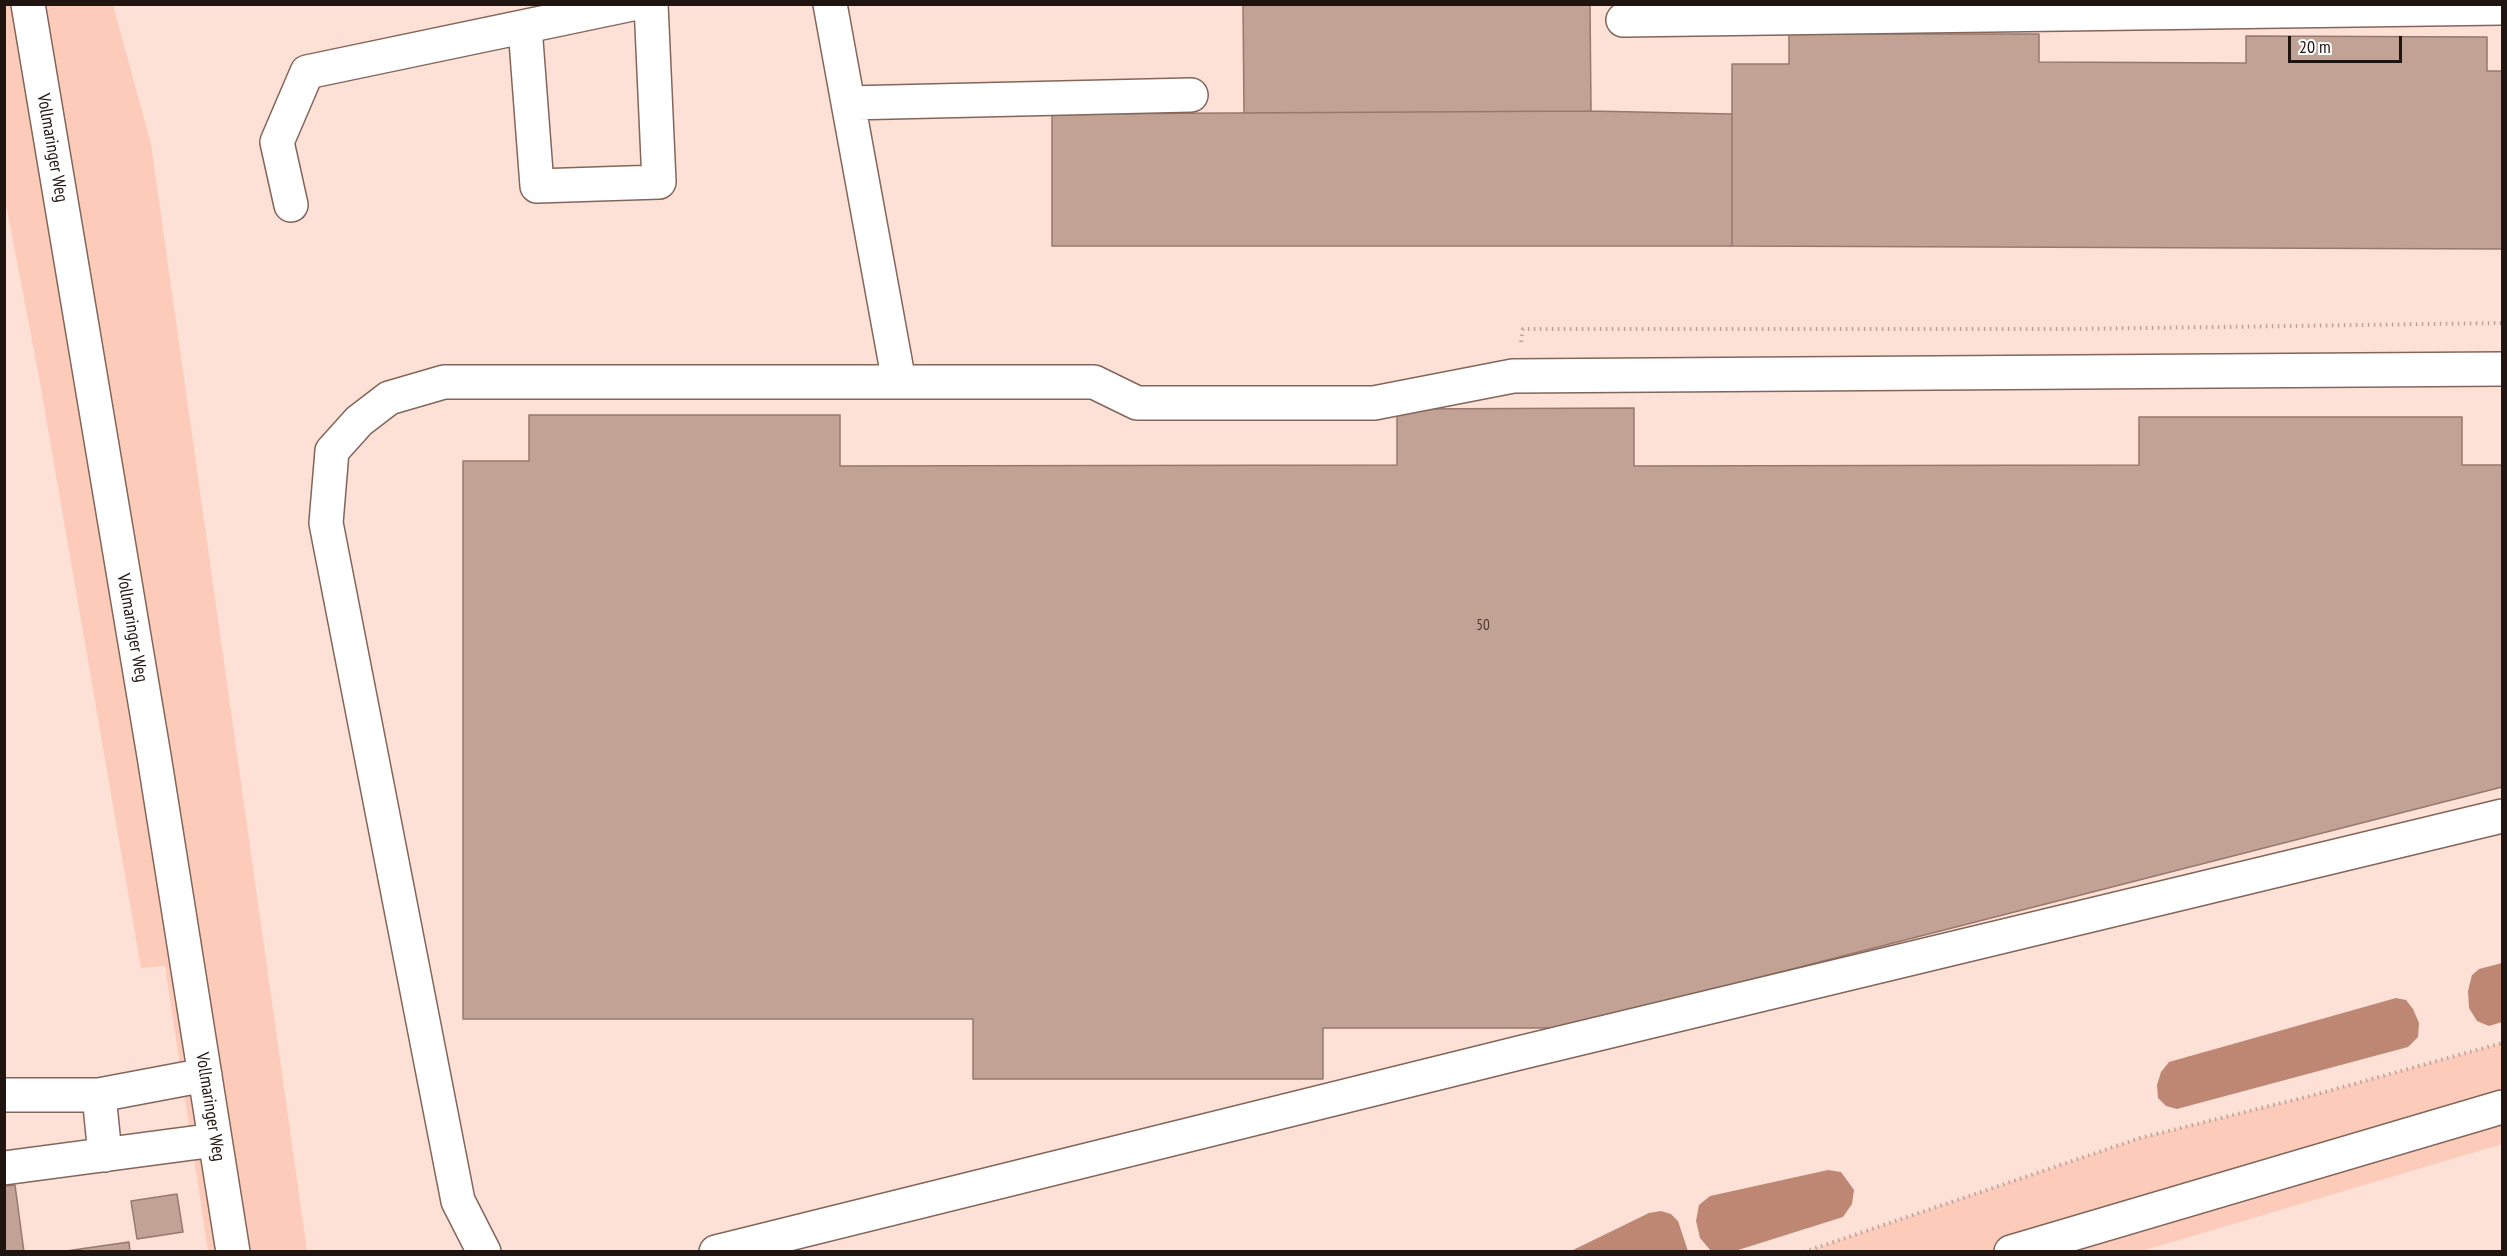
<!DOCTYPE html>
<html>
<head>
<meta charset="utf-8">
<style>
  body { margin:0 }
  #map { position:relative; width:2507px; height:1256px; overflow:hidden; background:#fde1d7; font-family:"PT Sans Narrow",sans-serif }
  canvas { display:block }
  .frame { position:absolute; inset:0; border:6px solid #201410; pointer-events:none }
  .scale { position:absolute; left:2288px; top:36px; width:114px; height:27px; box-sizing:border-box; border:3px solid #201410; border-top:0; padding-left:8px; font-size:18px; line-height:21px; white-space:nowrap; color:#201410; -webkit-text-stroke:4px #fff; paint-order:stroke }
</style>
</head>
<body>
<div id="map">
<canvas width="2507" height="1256"></canvas>
<div class="frame"></div>
<div class="scale">20 m</div>
</div>
<script>
const g = document.querySelector('canvas').getContext('2d');
g.lineJoin = 'round';
function paint(path, color) { g.fillStyle = color; g.fill(path, 'evenodd'); }
const toPath = rows => new Path2D(rows.map(r => 'M' + r).join(''));
function strokePath(path, color, width, dash) { g.strokeStyle = color; g.lineWidth = width; g.lineCap = dash ? 'butt' : 'round'; g.setLineDash(dash || []); g.stroke(path); }
function write(font, color, halo, rows, align = 'center') {
  g.font = font + ' "PT Sans Narrow",sans-serif'; g.lineWidth = 4.5; g.setLineDash([]); g.textBaseline = 'middle'; g.strokeStyle = halo; g.fillStyle = color; for (const [text, x, y, turn = 0] of rows) {
    g.save(); g.translate(x, y); g.rotate((+turn || 0) * Math.PI / 180); g.textAlign = isNaN(turn) ? turn : align; if (halo) g.strokeText(text, 0, 0); g.fillText(text, 0, 0); g.restore();
  }
}
paint(toPath([
  [4,5,113,5,151,144,307,1251,208,1251,165,966,141,968,39,377,5,199],
  [2502,1043,2502,1144,2142,1251,1804,1252,2140,1138,2310,1096]
]), '#fccbba');
paint(toPath([
  [2502,963,2502,1022,2489,1026,2477,1021,2469,1008,2468,991,2472,975,2479,969],
  [2396,998,2406,1000,2413,1009,2419,1023,2418,1037,2408,1047,2177,1109,2166,1106,2158,1098,2157,1085,2161,1072,2169,1062],
  [1828,1170,1841,1172,1854,1190,1852,1204,1843,1217,1735,1251,1711,1251,1700,1238,1696,1221,1699,1205,1710,1196],
  [1661,1211,1671,1214,1678,1221,1688,1251,1571,1251,1649,1213]
]), '#bd8774');
const building = toPath([
  [1243,4,1590,4,1591,111,1244,113,1243,4],
  [1789,34,2039,34,2039,62,2246,63,2246,36,2487,37,2487,71,2502,71,2502,249,1732,246,1732,64,1789,64,1789,34],
  [1591,111,1732,114,1732,246,1052,246,1052,114,1591,111],
  [1634,408,1634,466,2139,465,2139,417,2462,417,2462,465,2502,465,2502,787,1562,1028,1323,1028,1323,1079,973,1079,973,1019,463,1019,463,461,529,461,529,415,840,415,840,466,1397,465,1397,409,1634,408],
  [15,1185,24,1252,4,1252,4,1186,15,1185],
  [177,1194,183,1232,137,1239,131,1201,177,1194],
  [129,1242,130,1252,59,1252,129,1242]
]);
paint(building, '#c3a296');
strokePath(building, '#97786d', 1.5);
const minor = toPath([
  [28,4,154,756,233,1252],
  [830,4,899,382],
  [1623,20,2502,8],
  [525,27,537,186,659,182,651,4],
  [848,103,1191,95],
  [291,205,277,142,307,72,632,4],
  [4,1095,99,1095,205,1075],
  [99,1095,105,1155],
  [4,1168,215,1140],
  [484,1252,458,1201,326,523,332,451,359,421,389,398,444,382,1094,382,1137,403,1374,403,1513,376,2502,369],
  [716,1252,1519,1053,2502,816],
  [2011,1252,2502,1107]
]);
strokePath(minor, '#83655a', 36);
strokePath(toPath([
  [1521,342,1523,329,2075,329,2502,323],
  [1804,1252,2140,1138,2310,1096,2502,1043]
]), '#baa39a', 4, [1.5, 4.5]);
strokePath(minor, '#fff', 33);
write('15px', '#493832', null, [
  ["50",1483,626]
]);
write('18px', '#201410', '#fff', [
  ["Vollmaringer Weg",52,148,80],
  ["Vollmaringer Weg",132,628,80],
  ["Vollmaringer Weg",210,1107,81]
]);
</script>
</body>
</html>
